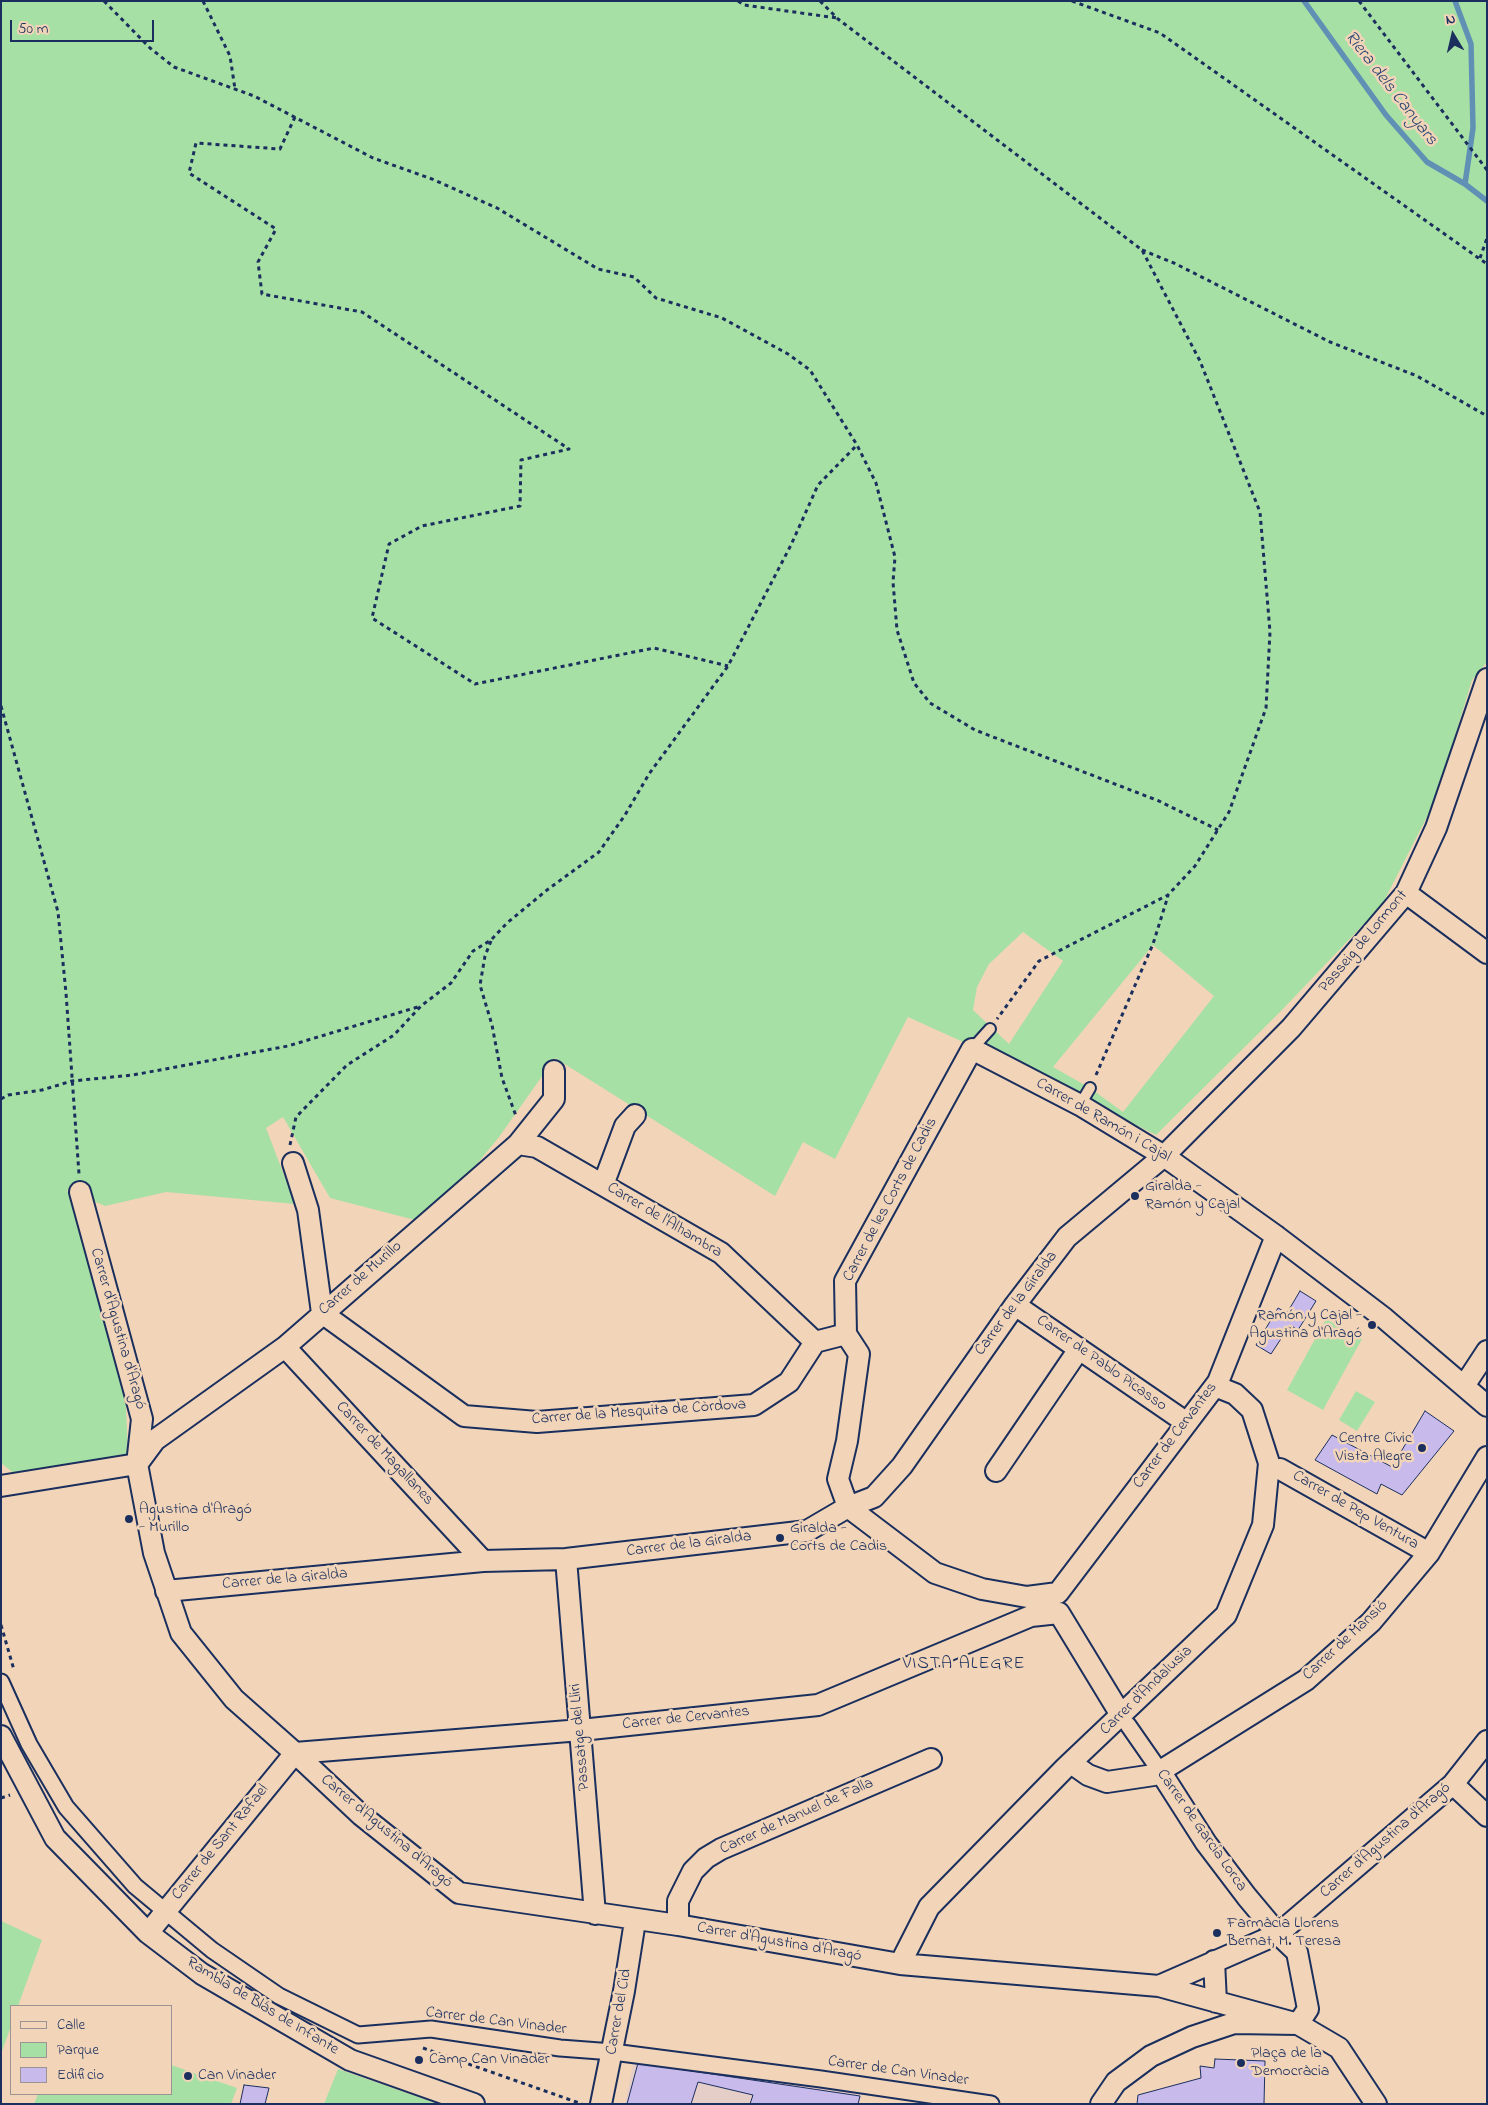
<!DOCTYPE html>
<html>
<head>
<meta charset="utf-8">
<style>
  body { margin:0 }
  #map { position:relative; width:1488px; height:2105px; overflow:hidden; background:#f2d5b8; font-family:"Indie Flower",sans-serif }
  canvas { display:block }
  .frame { position:absolute; inset:0; border:2px solid #1b2f5e; pointer-events:none }
  .legend { position:absolute; left:10px; top:2005px; width:162px; height:90px; box-sizing:border-box; background:#f2d5b8; border:1px solid #9c9394; margin:0; padding:6px 9px; list-style:none; font-size:15px; color:#1b2f5e }
  .legend li { display:flex; align-items:center; gap:10px; height:25px }
  .legend b { width:25px; border:1px solid #9c9394 }
  .north { position:absolute; left:1428px; top:10px; width:50px; height:50px; -webkit-text-stroke:4px #f2d5b8; paint-order:stroke; rotate:351deg; font-size:14px; font-weight:700; line-height:20px; text-align:center; color:#1b2f5e }
  .north::after { content:''; display:block; margin:auto; width:18px; height:22px; background:#1b2f5e; clip-path:polygon(50% 0,100% 100%,50% 72%,0 100%) }
  .scale { position:absolute; left:10px; top:20px; width:144px; height:22px; box-sizing:border-box; border:2px solid #1b2f5e; border-top:0; padding-left:6px; font-size:15px; line-height:18px; white-space:nowrap; color:#1b2f5e; -webkit-text-stroke:4px #f2d5b8; paint-order:stroke }
</style>
</head>
<body>
<div id="map">
<canvas width="1488" height="2105"></canvas>
<div class="frame"></div>
<ul class="legend">
<li><b style="height:6px;background:#f2d5b8"></b>Calle</li>
<li><b style="height:14px;background:#a7e0a4"></b>Parque</li>
<li><b style="height:14px;background:#c8bbec"></b>Edificio</li>
</ul>
<div class="north">N</div>
<div class="scale">50 m</div>
</div>
<script>
const g = document.querySelector('canvas').getContext('2d');
g.lineJoin = 'round';
function paint(path, color) { g.fillStyle = color; g.fill(path, 'evenodd'); }
const toPath = rows => new Path2D(rows.map(r => 'M' + r).join(''));
function strokePath(path, color, width, dash) { g.strokeStyle = color; g.lineWidth = width; g.lineCap = dash ? 'butt' : 'round'; g.setLineDash(dash || []); g.stroke(path); }
function write(font, color, halo, rows, align = 'center') {
  g.font = font + ' "Indie Flower",sans-serif'; g.lineWidth = 5; g.setLineDash([]); g.textBaseline = 'middle'; g.strokeStyle = halo; g.fillStyle = color; for (const [text, x, y, turn = 0] of rows) {
    g.save(); g.translate(x, y); g.rotate((+turn || 0) * Math.PI / 180); g.textAlign = isNaN(turn) ? turn : align; if (halo) g.strokeText(text, 0, 0); g.fillText(text, 0, 0); g.restore();
  }
}
paint(toPath([
  [634,2060,862,2094,859,2104,625,2104]
]), '#e5cdc8');
paint(toPath([
  [1,1,1487,1,1487,662,1472,680,1436,799,1382,905,1280,1012,1156,1135,1038,1076,908,1017,835,1159,803,1142,775,1196,555,1058,499,1137,467,1176,415,1220,330,1198,283,1117,266,1128,295,1204,166,1192,105,1206,67,1189,125,1386,128,1455,25,1482,1,1463],
  [1023,932,1063,961,1009,1044,973,1010,977,987,989,964],
  [1153,945,1214,996,1123,1112,1090,1088,1053,1067],
  [1326,1319,1362,1339,1323,1410,1287,1390],
  [1356,1391,1375,1402,1357,1431,1339,1420],
  [1,1921,42,1940,18,2006,11,2006,11,2026,1,2054],
  [171,2065,237,2088,231,2104,34,2104,38,2094,171,2094],
  [338,2069,438,2104,324,2104]
]), '#a7e0a4');
strokePath(toPath([
  [1304,1,1386,115,1427,162,1465,184,1487,201],
  [1455,1,1471,44,1473,128,1465,184]
]), '#6091b5', 5.5);
const building = toPath([
  [1300,1291,1316,1301,1298,1330,1290,1325,1271,1354,1256,1345,1278,1308,1287,1313,1300,1291],
  [1425,1411,1454,1431,1402,1495,1381,1484,1377,1494,1315,1460,1332,1435,1392,1467,1425,1411],
  [1215,2059,1265,2061,1264,2104,1137,2104,1138,2095,1201,2078,1200,2066,1214,2068,1215,2059],
  [638,2063,860,2096,858,2104,750,2104,753,2095,698,2082,691,2104,627,2104,638,2063],
  [244,2085,269,2088,265,2104,240,2104,244,2085]
]);
paint(building, '#c8bbec');
strokePath(building, '#1b2f5e', 1);
const service = toPath([
  [972,1049,990,1029],
  [1080,1105,1090,1088]
]);
const pedestrian = toPath([
  [1,1682,29,1744,66,1807,135,1886,212,1950,279,1996,358,2035,431,2029,560,2048,613,2052,821,2079,991,2104],
  [1128,1725,1160,1771]
]);
const minor = toPath([
  [1406,893,1487,953],
  [518,1144,537,1147,721,1253,815,1342,846,1334],
  [293,1163,308,1210,322,1313,464,1416,537,1422,754,1405,789,1382,815,1342],
  [603,1185,625,1126,635,1115],
  [80,1192,142,1419,137,1464,154,1553,181,1633,234,1699,295,1753,361,1815,459,1893,678,1925,900,1964,1159,1986,1298,2024],
  [1276,1236,1218,1382,1058,1593,1027,1597,982,1589,935,1573,848,1507,838,1479,847,1441,859,1354,846,1334,845,1281,972,1049,1080,1105,1164,1156,1276,1236,1384,1318,1487,1406],
  [1015,1305,1187,1423],
  [285,1347,483,1561],
  [1464,1386,1487,1351],
  [138,1463,155,1440,285,1347,518,1144,554,1099,554,1071],
  [1280,1469,1429,1553],
  [996,1471,1079,1349],
  [1,1486,137,1464],
  [566,1559,595,1914],
  [166,1591,483,1561,566,1559,807,1531,848,1507,874,1497,902,1466,1015,1305,1067,1237,1164,1156,1291,1028,1406,893,1436,828,1487,679],
  [1,1736,55,1838,148,1933,202,1974,350,2060,474,2104],
  [1071,1763,1088,1775,1107,1782,1154,1775,1306,1680,1371,1622,1429,1553,1487,1457],
  [1160,1771,1206,1843,1247,1897,1278,1934,1297,1952,1308,2009,1298,2024],
  [1453,1784,1487,1816],
  [678,1925,678,1901,693,1871,706,1858,721,1849,931,1759],
  [148,1933,295,1753,581,1730,818,1705,1031,1616,1059,1613,1121,1715],
  [1214,1961,1216,2002],
  [900,1964,929,1907,1065,1768,1226,1615,1263,1525,1269,1463,1252,1410,1235,1394,1215,1386],
  [1159,1986,1278,1934,1453,1784,1487,1741],
  [601,2104,624,1991,635,1921],
  [1101,2104,1116,2082,1151,2056,1192,2037,1234,2023,1298,2024,1339,2048,1376,2104]
]);
strokePath(service, '#1b2f5e', 14);
strokePath(pedestrian, '#1b2f5e', 19);
strokePath(minor, '#1b2f5e', 24);
strokePath(toPath([
  [104,1,150,48,174,67,254,96,373,158,432,179,497,208,598,269,634,277,656,298,722,318,788,354,810,370,857,445,876,483,895,557,893,582,897,630,914,683,930,703,975,730,1159,801,1218,830],
  [203,1,230,56,235,89],
  [738,1,744,5,837,18],
  [820,1,838,19,1142,250,1200,361,1260,512,1270,632,1266,708,1229,812,1195,866,1168,895,1039,961,997,1019],
  [1072,1,1160,33,1487,264],
  [1359,1,1487,170],
  [295,117,280,149,196,143,189,173,276,229,258,262,262,294,362,312,569,449,521,460,520,506,422,526,389,544,372,618,475,684,654,648,728,666],
  [1142,250,1174,263,1330,342,1417,376,1487,416],
  [1480,258,1487,238],
  [1,706,58,912,66,993,79,1174],
  [491,941,485,956,480,985,492,1025,502,1078,516,1116],
  [1096,1075,1153,944,1168,896],
  [1,1099,8,1095,42,1090,72,1081,133,1075,288,1046,421,1006],
  [290,1145,296,1117,347,1065,394,1035,421,1006,451,983,473,951,491,940,507,923,547,890,599,852,625,815,649,774,728,666,791,545,818,485,857,445],
  [1,1625,14,1670],
  [1,1798,10,1795],
  [423,2048,582,2104]
]), '#1b2f5e', 3, [4, 4]);
strokePath(service, '#f2d5b8', 10);
strokePath(pedestrian, '#f2d5b8', 15);
strokePath(minor, '#f2d5b8', 20);
for (const [x, y, r, color] of [
  [1135,1196,5,"#1b2f5e"],
  [1372,1325,5,"#1b2f5e"],
  [1422,1448,5,"#1b2f5e"],
  [129,1519,5,"#1b2f5e"],
  [780,1538,5,"#1b2f5e"],
  [1217,1933,5,"#1b2f5e"],
  [419,2060,5,"#1b2f5e"],
  [1241,2063,5,"#1b2f5e"],
  [188,2076,5,"#1b2f5e"]
]) { const dot = new Path2D(); dot.arc(x, y, r, 0, 2 * Math.PI); g.fillStyle = color; g.fill(dot); strokePath(dot, '#f2d5b8', 2); }
write('16px', '#1b2f5e', '#f2d5b8', [
  ["Passeig de Lormont",1364,942,-50],
  ["Carrer de Ramón i Cajal",1103,1121,30],
  ["Carrer de les Corts de Cadis",891,1200,-62],
  ["Carrer de l'Alhambra",664,1221,31],
  ["Carrer de Murillo",361,1279,-41],
  ["Carrer de la Giralda",1017,1304,-53],
  ["Carrer d'Agustina d'Aragó",117,1329,74],
  ["Carrer de Pablo Picasso",1101,1364,35],
  ["Carrer de la Mesquita de Còrdova",639,1413,-4],
  ["Carrer de Cervantes",1176,1436,-53],
  ["Carrer de Magallanes",384,1454,47],
  ["Carrer de Pep Ventura",1355,1511,30],
  ["Carrer de la Giralda",689,1545,-7],
  ["Carrer de la Giralda",285,1580,-5],
  ["Carrer de Mansió",1346,1641,-43],
  ["Carrer d'Andalusia",1147,1691,-44],
  ["Carrer de Cervantes",686,1719,-6],
  ["Passatge del Lliri",581,1737,-95],
  ["Carrer de Manuel de Falla",797,1817,-24],
  ["Carrer de Garcia Lorca",1201,1831,55],
  ["Carrer d'Agustina d'Aragó",386,1832,40],
  ["Carrer d'Agustina d'Aragó",1386,1841,-41],
  ["Carrer de Sant Rafael",221,1843,-51],
  ["Carrer d'Agustina d'Aragó",779,1943,10],
  ["Rambla de Blás de Infante",262,2007,31],
  ["Carrer del Cid",620,2012,-80],
  ["Carrer de Can Vinader",496,2022,7],
  ["Carrer de Can Vinader",898,2072,8]
]);
write('16px', '#1b2f5e', '#f2d5b8', [
  ["Giralda -",1145,1187],
  ["Ramón y Cajal",1145,1205],
  ["Ramón y Cajal -",1362,1316,"right"],
  ["Agustina d'Aragó",1362,1334,"right"],
  ["Centre Cívic",1412,1439,"right"],
  ["Vista Alegre",1412,1457,"right"],
  ["Agustina d'Aragó",139,1510],
  ["- Murillo",139,1528],
  ["Giralda -",790,1529],
  ["Corts de Cadis",790,1547],
  ["Farmàcia Llorens",1227,1924],
  ["Bernat, M. Teresa",1227,1942],
  ["Plaça de la",1251,2054],
  ["Democràcia",1251,2072],
  ["Camp Can Vinader",429,2060],
  ["Can Vinader",198,2076]
], 'left');
write('italic 18px', '#2c4774', '#f2d5b8', [
  ["Riera dels Canyars",1390,89,52]
]);
g.letterSpacing = '1px';
write('18px', '#1b2f5e', '#f2d5b8', [
  ["VISTA ALEGRE",964,1665]
]);
g.letterSpacing = '0px';
</script>
</body>
</html>
